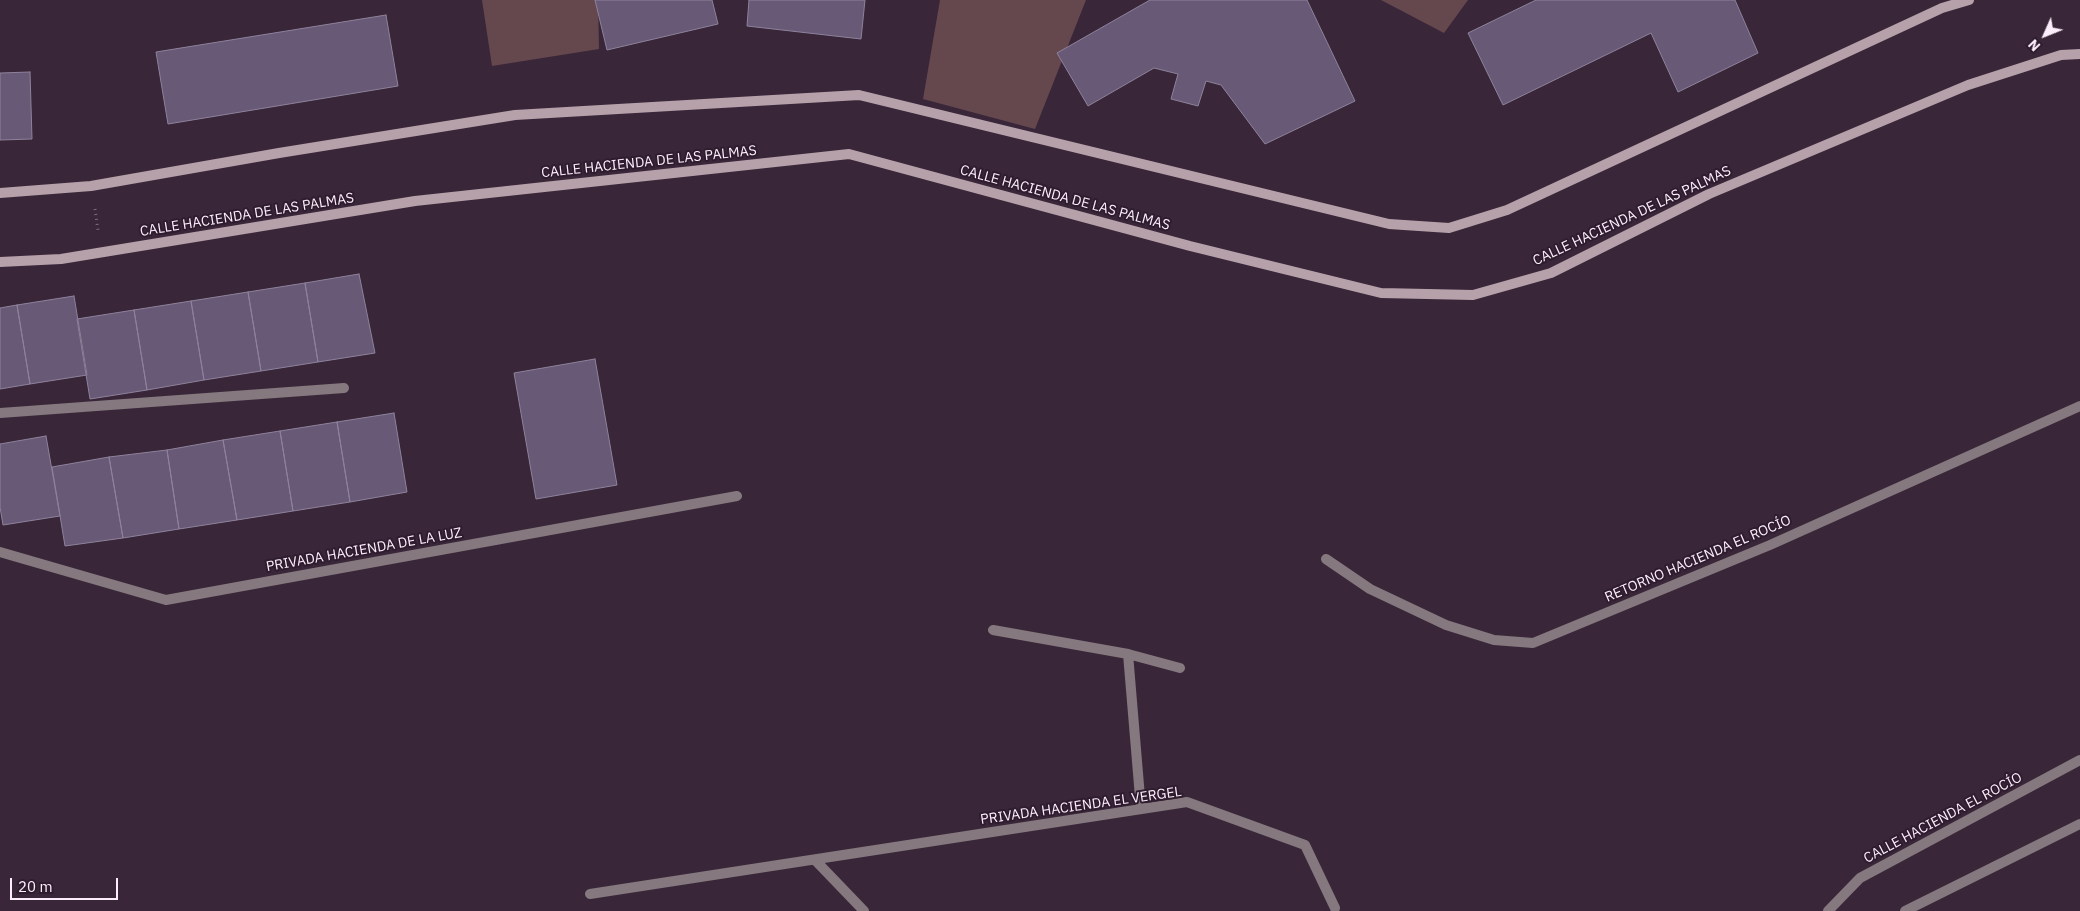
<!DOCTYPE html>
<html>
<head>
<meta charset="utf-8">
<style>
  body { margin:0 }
  #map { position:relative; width:2080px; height:911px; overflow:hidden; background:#392739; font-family:"IBM Plex Sans",sans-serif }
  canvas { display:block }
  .north { position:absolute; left:2020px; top:10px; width:50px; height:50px; -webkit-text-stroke:4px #2f1d2f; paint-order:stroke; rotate:226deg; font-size:14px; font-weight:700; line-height:20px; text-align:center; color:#fceffb }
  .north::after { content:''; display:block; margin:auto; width:18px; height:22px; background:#fceffb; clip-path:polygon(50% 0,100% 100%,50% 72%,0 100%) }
  .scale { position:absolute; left:10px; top:878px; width:108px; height:22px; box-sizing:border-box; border:2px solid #fceffb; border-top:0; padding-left:6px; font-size:15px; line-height:18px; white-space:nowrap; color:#fceffb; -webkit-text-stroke:4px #2f1d2f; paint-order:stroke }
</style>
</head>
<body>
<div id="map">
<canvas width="2080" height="911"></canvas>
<div class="north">N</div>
<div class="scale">20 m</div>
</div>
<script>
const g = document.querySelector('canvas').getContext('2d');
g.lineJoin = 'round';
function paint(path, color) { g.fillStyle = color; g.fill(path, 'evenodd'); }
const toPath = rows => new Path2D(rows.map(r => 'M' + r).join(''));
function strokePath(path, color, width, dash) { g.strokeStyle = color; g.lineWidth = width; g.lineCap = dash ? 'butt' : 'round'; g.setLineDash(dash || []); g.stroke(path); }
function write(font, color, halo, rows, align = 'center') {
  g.font = font + ' "IBM Plex Sans",sans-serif'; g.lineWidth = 4; g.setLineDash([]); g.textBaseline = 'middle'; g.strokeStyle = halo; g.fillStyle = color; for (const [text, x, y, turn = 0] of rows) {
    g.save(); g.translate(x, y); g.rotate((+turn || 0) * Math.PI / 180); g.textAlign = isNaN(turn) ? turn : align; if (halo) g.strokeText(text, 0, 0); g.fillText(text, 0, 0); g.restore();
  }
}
paint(toPath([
  [482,0,598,0,599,49,492,66],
  [940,0,1086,0,1035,129,923,99],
  [1381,0,1468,0,1444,33]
]), '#65484e');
const building = toPath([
  [595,0,712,0,718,24,607,50,595,0],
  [749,0,865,0,861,39,747,26,749,0],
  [1150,0,1307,0,1355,101,1265,144,1221,85,1206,81,1198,106,1171,99,1178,74,1154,68,1088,106,1057,53,1150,0],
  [1536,0,1735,0,1758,53,1678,92,1651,33,1503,105,1468,33,1536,0],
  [386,15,398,86,168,124,156,52,386,15],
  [30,72,32,139,0,140,0,73,30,72],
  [359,274,375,353,318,362,305,283,359,274],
  [305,283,318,362,261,371,248,292,305,283],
  [248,292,261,371,204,380,191,301,248,292],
  [74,296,87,375,30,384,17,305,74,296],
  [191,301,204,380,147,390,134,310,191,301],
  [17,305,30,384,0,389,0,308,17,305],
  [134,310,147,390,90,399,77,319,134,310],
  [595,359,617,485,536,499,514,373,595,359],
  [394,413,407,492,350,502,337,422,394,413],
  [337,422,350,502,293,511,280,431,337,422],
  [280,431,293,511,237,520,223,440,280,431],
  [46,436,60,516,3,525,0,507,0,444,46,436],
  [223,440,237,520,179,529,167,450,223,440],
  [167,450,179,529,123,538,109,457,167,450],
  [109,457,123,538,65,546,52,467,109,457]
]);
paint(building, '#685976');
strokePath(building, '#8f829c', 1);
strokePath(toPath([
  [95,209,98,230]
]), '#7c6c7c', 3, [1, 4]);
strokePath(toPath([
  [0,413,344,388],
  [0,552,166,600,737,496],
  [1326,559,1370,589,1446,625,1494,640,1533,643,1770,545,2080,406],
  [993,630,1128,654,1141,809],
  [1128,654,1180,668],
  [815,860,864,911],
  [590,894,1187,802,1305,845,1335,908],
  [1828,911,1860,878,2080,760],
  [1905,911,2080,824]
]), '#85787e', 10);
strokePath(toPath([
  [0,193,91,186,279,153,515,115,859,95,1389,224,1449,228,1507,210,1942,8,1969,0],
  [0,262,61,259,415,201,849,154,1190,246,1381,293,1473,295,1551,273,1709,194,1968,85,2061,55,2080,54]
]), '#b6a1ab', 10);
write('14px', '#fceffb', '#2f1d2f', [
  ["CALLE HACIENDA DE LAS PALMAS",649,162,-6],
  ["CALLE HACIENDA DE LAS PALMAS",1065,198,15],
  ["CALLE HACIENDA DE LAS PALMAS",247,215,-9],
  ["CALLE HACIENDA DE LAS PALMAS",1632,216,-25],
  ["PRIVADA HACIENDA DE LA LUZ",364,550,-10],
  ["RETORNO HACIENDA EL ROCÍO",1698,559,-23],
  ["PRIVADA HACIENDA EL VERGEL",1081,806,-8],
  ["CALLE HACIENDA EL ROCÍO",1943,818,-28]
]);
</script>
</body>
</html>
